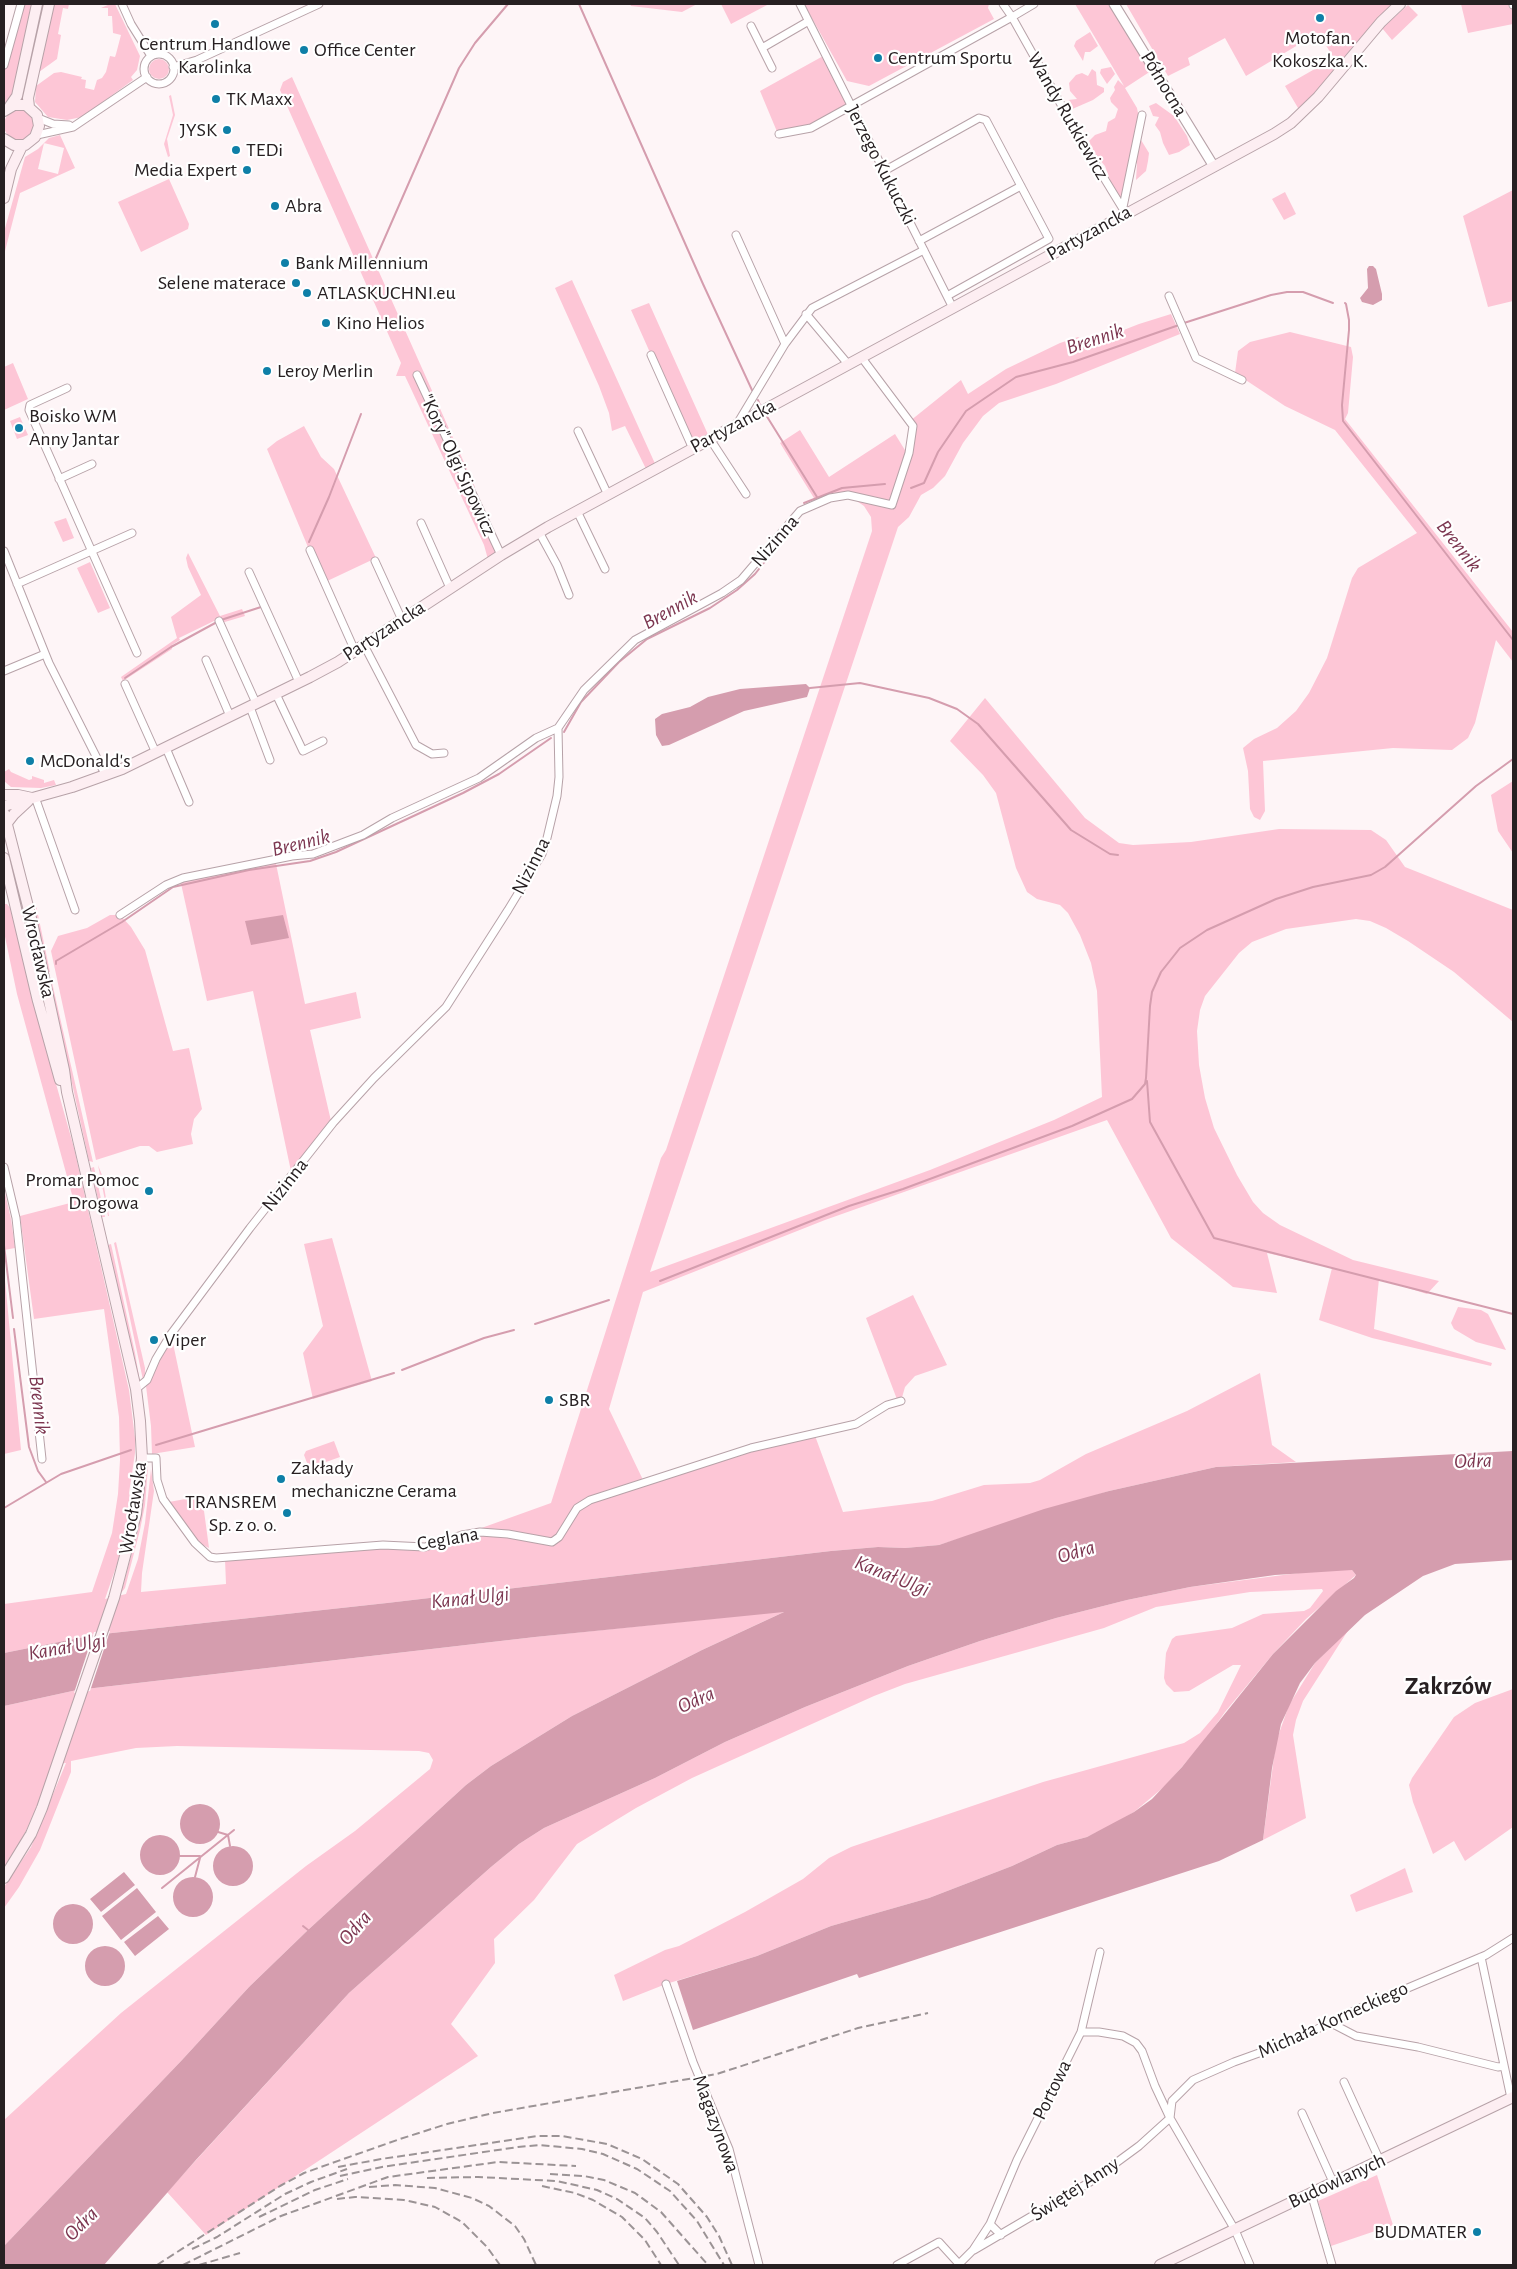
<!DOCTYPE html>
<html>
<head>
<meta charset="utf-8">
<style>
  body { margin:0 }
  #map { position:relative; width:1517px; height:2269px; overflow:hidden; background:#fef5f7; font-family:"Alegreya Sans",sans-serif }
  canvas { display:block }
  .frame { position:absolute; inset:0; border:5px solid #272022; pointer-events:none }
</style>
</head>
<body>
<div id="map">
<canvas width="1517" height="2269"></canvas>
<div class="frame"></div>
</div>
<script>
const g = document.querySelector('canvas').getContext('2d');
g.lineJoin = 'round';
function paint(path, color) { g.fillStyle = color; g.fill(path, 'evenodd'); }
const toPath = rows => new Path2D(rows.map(r => 'M' + r).join(''));
function strokePath(path, color, width, dash) { g.strokeStyle = color; g.lineWidth = width; g.lineCap = dash ? 'butt' : 'round'; g.setLineDash(dash || []); g.stroke(path); }
function write(font, color, halo, rows, align = 'center') {
  g.font = font + ' "Alegreya Sans",sans-serif'; g.lineWidth = 4.5; g.setLineDash([]); g.textBaseline = 'middle'; g.strokeStyle = halo; g.fillStyle = color; for (const [text, x, y, turn = 0] of rows) {
    g.save(); g.translate(x, y); g.rotate((+turn || 0) * Math.PI / 180); g.textAlign = isNaN(turn) ? turn : align; if (halo) g.strokeText(text, 0, 0); g.fillText(text, 0, 0); g.restore();
  }
}
paint(toPath([
  [24,4,31,4,15,91,9,100,4,103,4,70,8,63],
  [40,4,44,4,26,97,22,96],
  [52,4,69,4,68,9,63,8,58,34,61,35,57,59,39,72],
  [110,4,115,4,140,56,137,70,131,77,133,80,82,117,67,120,48,117,35,102,36,86,54,73,61,72,82,77,81,79,86,80,85,88,94,90,97,80,102,78,106,72,110,56,115,57,116,54,121,35,113,33,112,16,108,16,108,8,101,8],
  [630,4,697,4,682,12,631,6],
  [721,4,769,4,731,24],
  [804,4,989,4,988,8,994,19,869,86,847,81],
  [1075,4,1109,4,1151,71,1125,88,1137,108,1139,118,1121,201,1111,183,1105,166,1095,154,1089,141,1095,135,1106,131,1108,122,1115,118,1118,109,1111,102,1110,98,1115,90,1114,87,1118,80,1124,86],
  [1126,4,1400,4,1301,113,1285,86,1334,58,1318,33,1246,76,1225,38,1188,58,1190,65,1168,76],
  [1461,4,1513,4,1513,24,1468,33],
  [1408,5,1418,15,1392,40,1382,28],
  [1090,32,1098,46,1090,52,1085,52,1083,61,1074,46,1076,41],
  [825,55,851,106,811,128,778,134,760,91],
  '149 69a10 10 0 1 1 20 0a10 10 0 1 1-20 0Z',
  [1111,67,1115,74,1107,84,1100,73,1101,69],
  [1092,69,1096,72,1097,85,1104,88,1104,92,1093,100,1070,110,1066,105,1068,100,1077,99,1070,91,1069,83,1076,75,1082,73,1088,76],
  [292,77,475,487,469,489,501,555,489,563,484,545,405,376,396,376,401,363,280,90,283,82],
  [171,95,175,115,167,139,170,156,168,157,164,144,173,115,169,96],
  [1156,103,1174,116,1187,136,1190,145,1179,152,1169,155,1163,143,1160,132,1155,125,1159,117,1153,116,1149,106],
  '4 125a15 15 0 1 1 30 0a15 15 0 1 1-30 0Z',
  [60,135,75,168,20,193,4,255,4,232,25,157,38,149,49,138],
  [44,143,64,148,58,174,38,169],
  [1141,140,1149,153,1148,161,1146,171,1136,180,1137,164,1135,161],
  [169,179,189,224,188,229,141,252,118,202],
  [1513,190,1513,301,1488,307,1463,216],
  [1285,192,1296,214,1284,220,1272,199],
  [572,280,657,468,648,473,625,426,612,431,609,413,599,386,555,288],
  [649,303,710,439,693,449,631,310],
  [1171,314,1180,334,1056,384,999,403,983,416,963,443,945,476,933,488,921,495,909,517,898,527,650,1272,930,1170,1054,1120,1102,1097,1097,991,1091,963,1080,935,1068,913,1060,905,1037,899,1027,892,1016,868,996,793,983,775,950,741,985,698,1085,818,1119,843,1133,845,1191,842,1279,829,1371,830,1386,840,1405,867,1513,910,1513,1022,1454,972,1408,941,1386,928,1370,921,1356,919,1286,929,1252,942,1239,953,1205,996,1200,1010,1197,1031,1199,1065,1205,1098,1214,1128,1237,1175,1253,1202,1263,1213,1280,1225,1353,1260,1439,1281,1427,1294,1379,1279,1374,1329,1492,1363,1491,1366,1372,1338,1319,1320,1332,1268,1267,1253,1277,1293,1233,1287,1171,1238,1107,1120,825,1220,643,1292,609,1409,644,1482,814,1433,843,1512,932,1501,984,1485,1030,1483,1040,1480,1086,1454,1187,1411,1260,1373,1272,1445,1296,1462,1216,1467,1109,1491,939,1545,905,1548,878,1547,831,1551,387,1603,94,1635,4,1653,4,1604,92,1592,112,1533,118,1494,120,1460,119,1417,104,1309,34,1319,20,1216,74,1202,17,994,4,932,4,904,7,904,12,910,32,998,74,1148,129,1390,135,1438,135,1453,129,1493,131,1505,117,1564,105,1599,126,1594,138,1559,145,1523,151,1469,154,1491,142,1573,141,1592,226,1584,225,1559,285,1552,416,1547,462,1535,551,1503,661,1158,666,1150,872,531,871,517,864,506,848,495,817,503,780,443,800,430,829,477,895,434,908,455,910,421,961,380,968,394,1006,369,1060,343,1078,337,1088,344,1139,324],
  [1290,332,1351,347,1353,357,1348,413,1345,419,1513,632,1513,662,1496,640,1475,723,1468,738,1452,750,1393,748,1263,761,1265,811,1260,820,1254,817,1250,809,1248,771,1243,748,1254,739,1277,728,1296,711,1309,693,1327,658,1352,578,1358,568,1417,533,1335,430,1285,406,1235,373,1238,351,1250,342],
  [13,363,28,399,4,410,4,367],
  [20,417,28,435,17,439,10,421],
  [304,426,321,457,334,469,376,558,323,583,267,449,277,441],
  [66,518,74,538,63,542,54,522],
  [188,553,220,616,242,609,245,616,218,624,216,620,179,638,180,640,172,645,172,649,123,681,121,677,177,638,171,617,201,595,188,567,186,558],
  [90,562,110,608,98,613,77,568],
  [9,769,11,772,29,780,32,779,32,776,44,780,44,783,54,780,56,785,41,788,11,787,4,781,4,772],
  [1513,781,1513,853,1498,831,1491,795],
  [4,836,36,964,56,1052,45,1017],
  [275,859,305,1004,356,992,361,1018,310,1030,331,1121,292,1176,253,991,207,1001,180,879],
  [36,905,50,972,47,972,36,921],
  [110,915,120,915,131,927,145,950,173,1051,189,1048,202,1109,194,1119,191,1134,193,1144,157,1152,149,1146,140,1146,96,1160,51,951,58,936,87,928],
  [49,978,51,978,93,1162,89,1161],
  [98,1165,102,1175,109,1216,108,1216],
  [94,1167,105,1217,102,1217,91,1168],
  [4,1189,11,1219,15,1248,4,1250],
  [332,1238,372,1381,313,1399,303,1353,323,1326,304,1244],
  [116,1242,145,1368,145,1378,143,1380,114,1243],
  [111,1244,135,1353,140,1382,138,1382,108,1245],
  [4,1269,21,1450,4,1454],
  [913,1295,947,1365,915,1376,905,1387,901,1401,898,1402,866,1318],
  [1458,1307,1481,1310,1488,1314,1506,1350,1476,1342,1454,1329,1451,1323],
  [171,1334,195,1447,152,1454,151,1426,146,1386],
  [334,1441,340,1457,309,1468,304,1455,306,1451],
  [146,1467,148,1467,145,1505,140,1530,125,1588,121,1593,138,1530],
  [202,1496,209,1548,199,1543,169,1502],
  [1322,1570,1352,1570,1356,1575,1306,1619,1273,1654,1225,1712,1203,1743,1165,1786,1134,1812,1110,1826,1087,1837,1057,1845,1012,1866,929,1898,831,1926,757,1956,666,1984,623,2001,614,1975,665,1950,679,1946,745,1912,803,1879,829,1858,851,1847,1043,1782,1184,1743,1200,1733,1218,1712,1241,1665,1233,1665,1189,1691,1174,1692,1166,1684,1164,1678,1166,1653,1172,1639,1176,1636,1232,1628,1263,1614,1304,1611,1310,1608,1323,1591,1322,1589,1250,1592,1156,1607,1104,1628,905,1684,874,1696,692,1778,636,1808,577,1844,534,1900,494,1939,495,1963,451,2024,478,2056,206,2235,167,2192,349,1993,491,1867,519,1844,544,1828,655,1778,725,1742,805,1707,908,1666,980,1641,1056,1618,1127,1600,1190,1587],
  [786,1611,702,1650,572,1716,491,1766,466,1785,308,1930,249,1987,182,2060,4,2246,4,2120,121,2013,306,1866,355,1831,430,1769,433,1760,429,1753,419,1751,177,1746,136,1748,71,1761,71,1772,40,1850,19,1887,4,1908,4,1887,31,1847,66,1763,54,1764,41,1799,23,1837,4,1870,4,1706,77,1690,535,1637],
  [1349,1629,1303,1701,1296,1720,1293,1735,1306,1818,1263,1840,1276,1742,1289,1705,1315,1663],
  [1513,1689,1513,1827,1465,1861,1454,1841,1433,1854,1413,1802,1409,1785,1412,1778,1454,1717,1475,1703],
  [1405,1868,1413,1892,1356,1912,1350,1895],
  [1377,2175,1393,2225,1331,2246,1318,2201]
]), '#fdc6d6');
paint(toPath([
  [1369,266,1373,266,1376,269,1382,294,1382,300,1373,305,1362,302,1360,298,1368,288,1367,269],
  [806,684,810,688,807,697,744,711,669,745,662,746,656,735,655,719,662,714,690,707,708,697,740,689],
  [283,915,289,938,251,945,245,921],
  [1513,1451,1513,1560,1455,1564,1423,1576,1365,1615,1315,1663,1300,1683,1281,1724,1272,1768,1263,1840,1219,1861,859,1978,857,1974,693,2030,677,1981,757,1956,831,1926,929,1898,1012,1866,1057,1845,1087,1837,1134,1812,1152,1799,1182,1767,1273,1654,1336,1591,1354,1578,1356,1575,1352,1570,1275,1575,1190,1587,1127,1600,1056,1618,980,1641,908,1666,805,1707,725,1742,655,1778,544,1828,519,1844,491,1867,349,1993,195,2161,104,2265,4,2265,4,2246,182,2060,249,1987,308,1930,466,1785,491,1766,572,1716,702,1650,784,1612,535,1637,77,1690,4,1706,4,1653,94,1635,387,1603,831,1551,878,1547,905,1548,939,1545,1044,1509,1109,1491,1216,1467],
  '180 1824a20 20 0 1 1 40 0a20 20 0 1 1-40 0Z',
  '140 1855a20 20 0 1 1 40 0a20 20 0 1 1-40 0Z',
  '213 1866a20 20 0 1 1 40 0a20 20 0 1 1-40 0Z',
  [124,1872,135,1885,101,1912,90,1899],
  '173 1897a20 20 0 1 1 40 0a20 20 0 1 1-40 0Z',
  [137,1888,156,1912,121,1940,102,1916],
  '53 1924a20 20 0 1 1 40 0a20 20 0 1 1-40 0Z',
  [158,1916,169,1929,135,1956,124,1942],
  '85 1966a20 20 0 1 1 40 0a20 20 0 1 1-40 0Z'
]), '#d59dae');
paint(toPath([
  [110,1631,90,1691,74,1693,94,1632]
]), '#fef5f7');
strokePath(toPath([
  [579,4,703,284,752,390],
  [376,258,459,68,475,43,508,4],
  [1345,303,1346,304,1349,320,1349,330,1342,405,1343,421,1513,640],
  [1184,323,1271,295,1287,292,1303,292,1333,303],
  [758,400,760,405],
  [766,415,817,497],
  [911,488,924,483,938,452,966,411,1016,377,1073,362,1179,325],
  [804,503,842,488,885,484],
  [309,542,329,497,361,414],
  [221,620,261,607],
  [125,678,171,647,217,622],
  [810,688,860,683,929,698,957,709,978,724,1071,830,1110,854,1118,855],
  [564,732,581,702,619,662,647,639,710,608,737,590,755,574,797,521],
  [56,964,56,961,122,922,173,887,249,870,310,861,336,852,463,793,499,774,551,738],
  [1147,1081,1150,1122,1214,1238,1513,1314],
  [4,1245,13,1318],
  [660,1281,849,1206,903,1189,1072,1126,1132,1099,1145,1084,1146,1078,1150,1006,1152,992,1161,972,1180,948,1207,930,1276,899,1313,887,1371,875,1385,867,1476,786,1513,759],
  [535,1324,609,1300],
  [14,1329,29,1447,38,1471,46,1482],
  [402,1370,484,1338,514,1330],
  [156,1445,394,1373],
  [4,1508,61,1474,131,1450],
  [218,1832,228,1835,230,1846],
  [180,1856,200,1856],
  [195,1877,200,1858],
  [162,1888,234,1830],
  [303,1926,308,1930]
]), '#d59dae', 2);
const minor = toPath([
  [122,4,131,24,151,56],
  [800,4,953,308],
  [1003,4,1012,17,1034,4],
  [1513,4,1513,5],
  [751,26,772,68],
  [762,48,807,22],
  '144 69a15 15 0 1 1 30 0a15 15 0 1 1-30 0Z',
  [4,65,21,4],
  [173,67,197,60,319,4],
  [38,118,53,124,69,125],
  [779,134,811,128,1012,17,1082,142,1126,214],
  [37,135,73,127,147,77],
  [884,171,979,118,986,120,1049,239,947,296],
  [1123,207,1142,115],
  [736,235,785,344],
  [919,241,1021,186],
  [1169,296,1196,358,1242,380],
  [806,314,848,364],
  [651,355,693,449],
  [417,375,501,555],
  [67,388,30,405,29,410,137,653],
  [737,424,785,344,812,308,924,250],
  [578,431,608,495],
  [710,439,746,494],
  [59,479,92,464],
  [577,511,605,569],
  [421,523,450,588],
  [539,532,557,565,569,595],
  [310,550,355,651],
  [4,551,49,663,106,776],
  [375,561,402,620],
  [249,572,299,682],
  [17,584,132,533],
  [219,621,256,703],
  [364,645,416,745,432,754,444,753],
  [206,660,230,716],
  [4,671,45,654],
  [125,684,156,753],
  [276,694,303,751,323,741],
  [250,707,270,760],
  [166,748,189,802],
  [35,797,75,910],
  [120,915,166,885,183,878,292,856,313,854,363,835,392,818,479,778,536,738,558,728],
  [4,1167,16,1218,42,1459],
  [136,1389,147,1380,156,1359,171,1334,250,1228,333,1123,374,1078,446,1007,508,910,542,854,547,838,557,796,559,777,558,728,584,690,635,640,722,593,741,580,800,511,830,498,848,495,892,505,909,453,913,426,862,358],
  [142,1458,156,1458,157,1480,163,1499,195,1543,210,1557,216,1558,383,1545,425,1547,462,1535,480,1532,508,1534,552,1542,559,1537,577,1508,590,1500,751,1448,856,1424,887,1405,901,1401],
  [1481,1957,1511,2098],
  [666,1984,693,2062,729,2149,759,2265],
  [1329,2022,1356,2036,1418,2047,1498,2067,1504,2066],
  [1081,2032,1099,2032,1123,2036,1136,2043,1142,2051,1155,2086,1170,2118,1235,2230,1250,2265],
  [1344,2082,1380,2161],
  [1302,2113,1333,2182],
  [1170,2118,1172,2101,1193,2080,1234,2062,1295,2040,1358,2009,1486,1955,1513,1938],
  [1311,2193,1332,2265],
  [990,2224,1001,2235],
  [974,2250,1090,2182,1139,2146,1170,2118],
  [897,2265,939,2242,959,2264],
  [958,2265,973,2250,990,2224,1017,2160,1081,2032,1100,1952]
]);
const tertiary = toPath([
  [1114,4,1213,165]
]);
const secondary = toPath([
  [10,106,17,96,37,4],
  [29,107,28,98,49,4],
  [4,111,14,105,26,105,37,115,39,126,35,137,25,145,14,145,4,139],
  [4,198,11,169,22,146],
  [4,795,18,795,32,798],
  [4,806,72,787,122,769,310,677,338,662,501,555,548,527,1274,134,1291,123,1318,97,1381,22,1400,4],
  [4,813,32,922,64,1070,67,1092,136,1389,140,1421,142,1458,136,1514,114,1598,42,1808,31,1834,4,1878],
  [7,823,14,814,28,801],
  [4,858,38,1001,60,1080],
  [1160,2265,1513,2097]
]);
strokePath(minor, '#b7a2a8', 9);
strokePath(tertiary, '#b7a2a8', 11);
strokePath(secondary, '#b7a2a8', 12);
strokePath(minor, '#fff', 7);
strokePath(tertiary, '#fff', 9);
strokePath(secondary, '#fdeef2', 10);
strokePath(toPath([
  [338,2167,381,2159,538,2136,562,2136,607,2144,642,2159,678,2184,707,2217,719,2236,732,2265],
  [550,2174,584,2176,604,2180,635,2193,661,2212,708,2265],
  [340,2176,382,2167,518,2147,539,2145,582,2149,603,2154,637,2169,670,2191,697,2221,724,2265],
  [427,2178,478,2177,557,2181,597,2190,617,2199,645,2218,657,2232,679,2265],
  [542,2186,575,2193,593,2200,622,2217,645,2240,661,2265],
  [369,2187,395,2185,435,2188,472,2198,489,2206,515,2226,524,2239,536,2265],
  [337,2199,355,2197,404,2200,435,2207,462,2222,487,2247,500,2265],
  [259,2217,315,2190,348,2179],
  [192,2249,217,2237,285,2194,311,2182,347,2169],
  [157,2265,280,2186,304,2173,400,2139,447,2124,493,2113,717,2074,858,2028,928,2013],
  [183,2265,281,2216,388,2177,498,2162,576,2166],
  [199,2265,240,2253]
]), '#9b9395', 2, [8, 4]);
for (const [x, y, r, color] of [
  [1320,18,5,"#0e7fa7"],
  [215,24,5,"#0e7fa7"],
  [304,50,5,"#0e7fa7"],
  [878,58,5,"#0e7fa7"],
  [216,99,5,"#0e7fa7"],
  [227,130,5,"#0e7fa7"],
  [236,150,5,"#0e7fa7"],
  [247,170,5,"#0e7fa7"],
  [275,206,5,"#0e7fa7"],
  [285,263,5,"#0e7fa7"],
  [296,283,5,"#0e7fa7"],
  [307,293,5,"#0e7fa7"],
  [326,323,5,"#0e7fa7"],
  [267,371,5,"#0e7fa7"],
  [19,428,5,"#0e7fa7"],
  [30,761,5,"#0e7fa7"],
  [149,1191,5,"#0e7fa7"],
  [154,1340,5,"#0e7fa7"],
  [549,1400,5,"#0e7fa7"],
  [281,1479,5,"#0e7fa7"],
  [287,1513,5,"#0e7fa7"],
  [1477,2232,5,"#0e7fa7"]
]) { const dot = new Path2D(); dot.arc(x, y, r, 0, 2 * Math.PI); g.fillStyle = color; g.fill(dot); strokePath(dot, '#fff', 2); }
write('20px', '#272022', '#fff', [
  ["Motofan.",1320,38,"center"],
  ["Kokoszka. K.",1320,61,"center"],
  ["Centrum Handlowe",215,44,"center"],
  ["Karolinka",215,67,"center"],
  ["Office Center",314,50],
  ["Centrum Sportu",888,58],
  ["TK Maxx",226,99],
  ["JYSK",217,130,"right"],
  ["TEDi",246,150],
  ["Media Expert",237,170,"right"],
  ["Abra",285,206],
  ["Bank Millennium",295,263],
  ["Selene materace",286,283,"right"],
  ["ATLASKUCHNI.eu",317,293],
  ["Kino Helios",336,323],
  ["Leroy Merlin",277,371],
  ["Boisko WM",29,416],
  ["Anny Jantar",29,439],
  ["McDonald's",40,761],
  ["Promar Pomoc",139,1180,"right"],
  ["Drogowa",139,1203,"right"],
  ["Viper",164,1340],
  ["SBR",559,1400],
  ["Zakłady",291,1468],
  ["mechaniczne Cerama",291,1491],
  ["TRANSREM",277,1502,"right"],
  ["Sp. z o. o.",277,1525,"right"],
  ["BUDMATER",1467,2232,"right"]
], 'left');
write('20px', '#272022', '#fff', [
  ["Północna",1164,84,59],
  ["Wandy Rutkiewicz",1068,116,60],
  ["Jerzego Kukuczki",881,165,63],
  ["Partyzancka",1089,233,-29],
  ["Partyzancka",733,426,-28],
  ["\"Kory\" Olgi Sipowicz",458,465,65],
  ["Nizinna",775,541,-49],
  ["Partyzancka",384,631,-33],
  ["Nizinna",531,866,-63],
  ["Wrocławska",38,952,77],
  ["Nizinna",285,1185,-52],
  ["Wrocławska",133,1508,-81],
  ["Ceglana",448,1539,-10],
  ["Michała Korneckiego",1333,2020,-24],
  ["Portowa",1052,2090,-64],
  ["Magazynowa",716,2124,70],
  ["Budowlanych",1337,2181,-25],
  ["Świętej Anny",1075,2189,-33]
]);
write('italic 21px', '#7c3650', '#fff', [
  ["Brennik",1095,339,-18],
  ["Brennik",1459,546,52],
  ["Brennik",670,610,-29],
  ["Brennik",301,843,-14],
  ["Brennik",39,1405,83],
  ["Odra",1473,1461,-2],
  ["Odra",1076,1552,-16],
  ["Kanał Ulgi",892,1576,22],
  ["Kanał Ulgi",470,1598,-6],
  ["Kanał Ulgi",67,1647,-10],
  ["Odra",696,1700,-24],
  ["Odra",355,1928,-49],
  ["Odra",81,2224,-45]
]);
write('bold 25px', '#272022', '#fff', [
  ["Zakrzów",1448,1686]
]);
</script>
</body>
</html>
